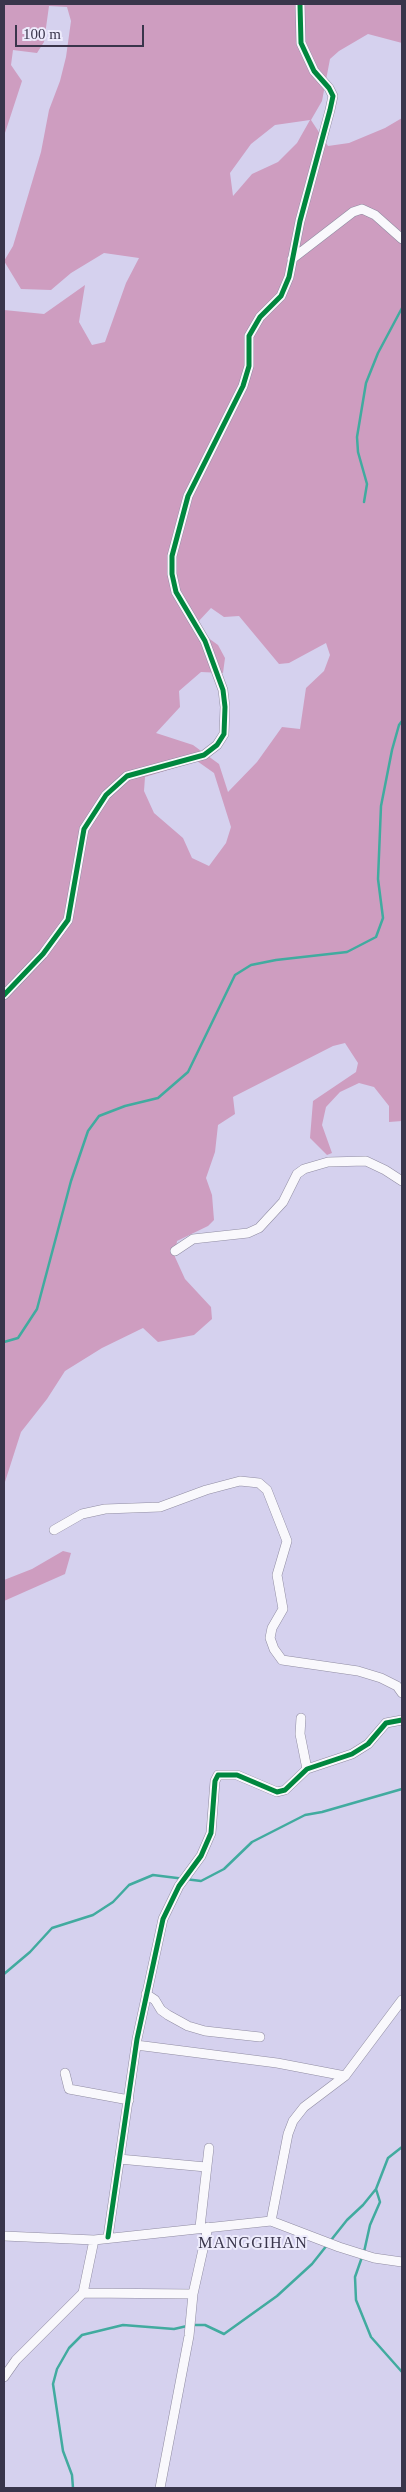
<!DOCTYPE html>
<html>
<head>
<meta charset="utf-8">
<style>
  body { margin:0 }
  #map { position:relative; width:406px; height:2492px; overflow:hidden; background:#d5d1ee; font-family:"Times New Roman",serif }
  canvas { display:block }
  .frame { position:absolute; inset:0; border:5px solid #39354b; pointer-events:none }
  .scale { position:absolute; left:15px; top:25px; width:129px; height:22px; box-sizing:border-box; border:2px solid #39354b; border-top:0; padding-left:6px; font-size:15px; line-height:18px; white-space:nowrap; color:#39354b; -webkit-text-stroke:4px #edebfc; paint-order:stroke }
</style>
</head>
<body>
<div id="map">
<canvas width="406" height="2492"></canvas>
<div class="frame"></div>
<div class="scale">100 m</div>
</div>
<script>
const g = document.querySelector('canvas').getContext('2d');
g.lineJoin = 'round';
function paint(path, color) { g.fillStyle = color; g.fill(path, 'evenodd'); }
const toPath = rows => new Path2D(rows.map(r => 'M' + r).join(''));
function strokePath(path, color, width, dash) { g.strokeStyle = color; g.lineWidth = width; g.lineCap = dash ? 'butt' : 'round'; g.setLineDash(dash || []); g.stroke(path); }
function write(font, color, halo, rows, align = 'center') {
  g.font = font + ' "Times New Roman",serif'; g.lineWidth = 4; g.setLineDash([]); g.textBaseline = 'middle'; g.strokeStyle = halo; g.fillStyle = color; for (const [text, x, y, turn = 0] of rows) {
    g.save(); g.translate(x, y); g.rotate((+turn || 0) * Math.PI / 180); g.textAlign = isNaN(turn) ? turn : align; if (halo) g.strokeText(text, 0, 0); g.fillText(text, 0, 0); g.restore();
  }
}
paint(toPath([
  [4,4,402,4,402,43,368,34,339,51,330,59,322,101,311,120,328,146,349,143,385,128,402,118,402,1121,389,1122,389,1106,374,1087,359,1083,340,1092,326,1107,322,1125,332,1153,327,1155,310,1138,313,1101,356,1072,358,1063,345,1043,333,1046,233,1097,235,1114,218,1125,215,1152,206,1178,212,1195,214,1220,208,1226,177,1241,175,1257,185,1279,211,1307,212,1319,194,1335,158,1342,143,1328,102,1348,65,1371,47,1399,21,1432,4,1485,4,310,44,314,85,285,79,322,92,345,105,342,126,283,139,258,104,253,71,273,51,290,21,289,4,261,13,246,41,152,49,110,60,81,66,57,71,21,67,7,49,6,44,42,37,53,13,50,11,65,22,81,4,136],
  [310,120,297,143,278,162,252,174,233,196,230,173,251,144,275,125],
  [211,608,224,617,239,616,279,664,289,663,326,643,330,655,324,671,306,688,300,729,282,727,257,762,228,792,219,764,193,745,156,733,180,707,179,691,201,672,223,673,225,658,218,645,207,637,197,623],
  [197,761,214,773,231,827,226,843,209,866,192,858,183,838,154,813,144,791,145,777],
  [63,1551,71,1553,65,1574,4,1601,4,1580,32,1569]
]), '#ce9dc0');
strokePath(toPath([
  [364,502,367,484,358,452,357,437,366,383,378,353,402,308],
  [4,1342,18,1338,37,1309,71,1181,88,1131,99,1116,125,1106,158,1098,188,1072,235,975,251,965,276,960,347,952,376,937,383,918,378,879,381,806,392,750,399,725,402,721],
  [4,1974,30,1952,52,1928,93,1915,113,1902,129,1885,153,1875,201,1881,224,1869,252,1842,305,1815,322,1812,402,1789],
  [364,2252,370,2225,380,2202,376,2189],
  [362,2257,355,2277,356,2300,371,2337,402,2372],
  [192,2325,205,2325,224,2334,277,2296,312,2264,347,2220,363,2205,376,2189,388,2158,402,2147],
  [73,2488,72,2475,63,2451,53,2384,57,2369,69,2348,82,2335,123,2325,174,2329,187,2326]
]), '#41ab9f', 2.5);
const minor = toPath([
  [292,259,353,212,362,209,375,215,402,239],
  [4,995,43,954,68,920,84,829,106,795,127,776,204,755,217,745,224,734,225,707,223,690,205,641,176,592,172,574,172,556,188,496,243,386,249,366,249,336,260,317,281,296,289,277,300,221,330,110,333,96,329,88,314,71,301,43,300,4],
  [175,1251,193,1239,248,1233,259,1228,283,1202,297,1174,304,1169,328,1162,366,1161,385,1170,402,1181],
  [54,1530,82,1514,105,1509,160,1507,206,1490,240,1481,259,1483,267,1490,287,1541,277,1575,283,1609,272,1628,270,1638,274,1649,282,1660,358,1671,381,1678,397,1686,402,1693],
  [301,1718,300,1734,307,1769],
  [146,1994,155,2000,161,2010,168,2015,188,2026,205,2031,260,2037],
  [136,2045,277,2063,345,2076],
  [65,2073,69,2089,129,2100],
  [119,2159,206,2167],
  [271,2221,288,2134,293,2121,304,2107,345,2076,402,2000],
  [200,2227,209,2148],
  [4,2236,94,2240,271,2221,339,2247,374,2258,402,2262],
  [108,2237,137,2039,163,1919,179,1886,201,1856,211,1833,215,1781,218,1775,237,1775,277,1792,285,1790,307,1769,352,1754,368,1744,386,1723,402,1720],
  [83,2293,193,2294],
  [4,2377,16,2360,83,2293,94,2240],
  [160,2488,189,2336,193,2294,208,2227]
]);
strokePath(minor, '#908ca2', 10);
strokePath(minor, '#f9f8fc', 9);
strokePath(toPath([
  [4,995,43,954,68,920,84,829,106,795,127,776,204,755,217,745,224,734,225,707,223,690,205,641,176,592,172,574,172,556,188,496,243,386,249,366,249,336,260,317,281,296,289,277,300,221,330,110,333,96,329,88,314,71,301,43,300,4],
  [108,2237,137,2039,163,1919,179,1886,201,1856,211,1833,215,1781,218,1775,237,1775,277,1792,285,1790,307,1769,352,1754,368,1744,386,1723,402,1720]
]), '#00873e', 5);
g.letterSpacing = '1px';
write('16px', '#39354b', '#edebfc', [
  ["MANGGIHAN",253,2244]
]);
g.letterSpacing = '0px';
</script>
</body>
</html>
